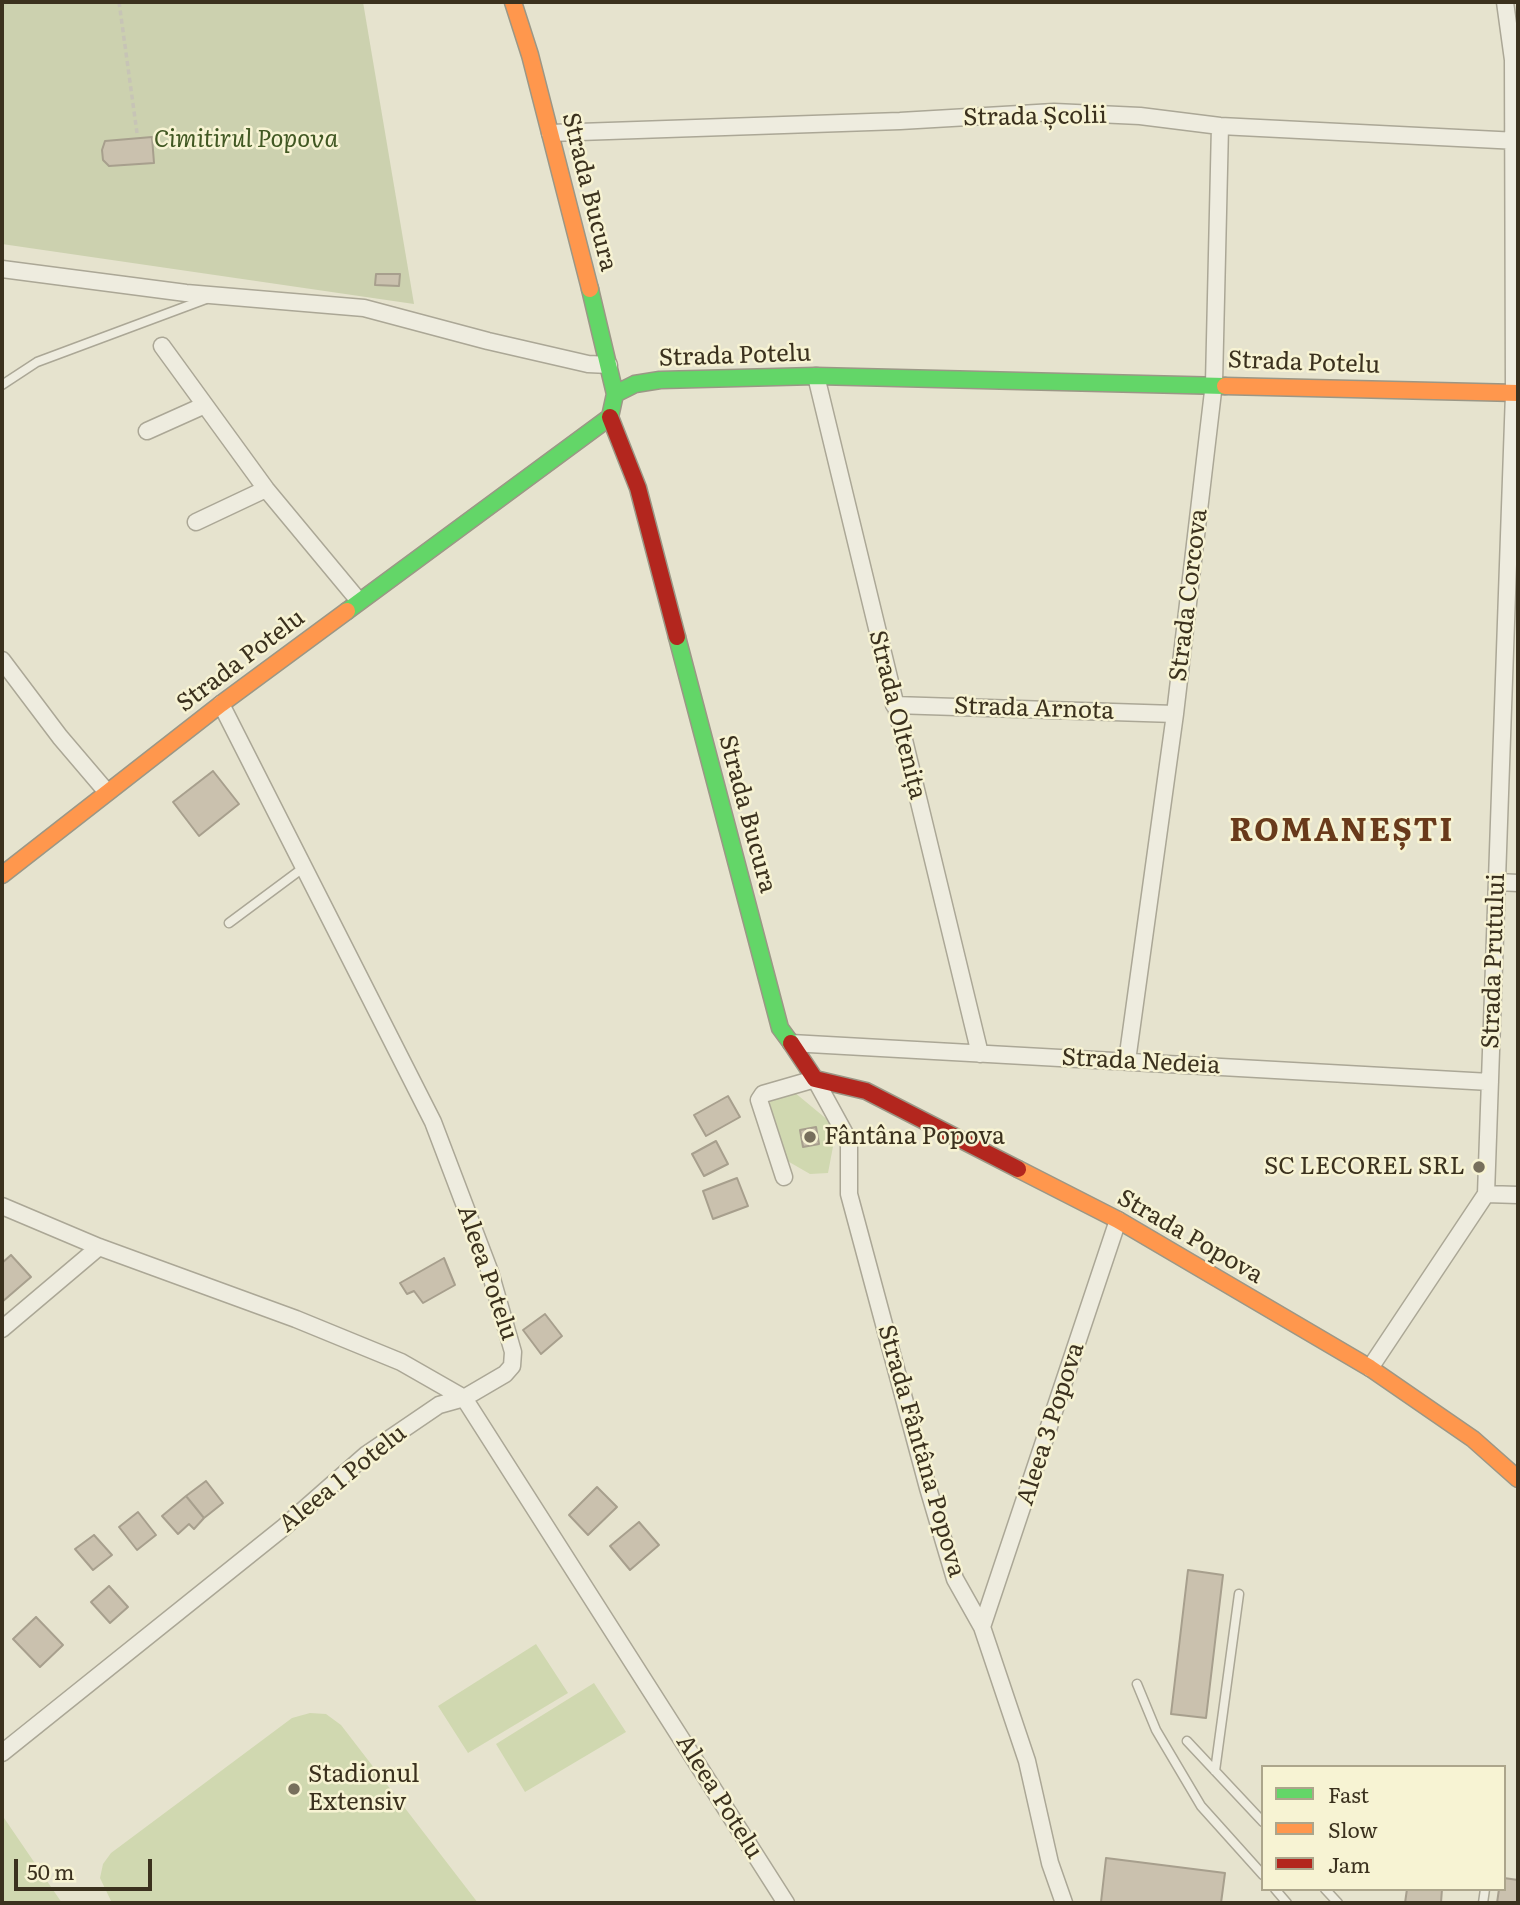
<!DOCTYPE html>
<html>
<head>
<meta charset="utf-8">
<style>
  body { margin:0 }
  #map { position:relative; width:1520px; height:1905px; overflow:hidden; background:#e6e3ce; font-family:Literata,serif }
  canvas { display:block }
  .frame { position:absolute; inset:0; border:4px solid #3b311e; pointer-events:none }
  .legend { position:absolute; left:1261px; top:1765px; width:245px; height:126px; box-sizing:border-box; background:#f7f3d3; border:2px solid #aca58b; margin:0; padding:9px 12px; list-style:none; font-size:21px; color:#3b311e }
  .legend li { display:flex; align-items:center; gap:14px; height:35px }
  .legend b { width:35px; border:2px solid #aca58b }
  .scale { position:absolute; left:14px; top:1859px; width:138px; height:32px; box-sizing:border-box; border:4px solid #3b311e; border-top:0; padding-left:9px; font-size:21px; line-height:24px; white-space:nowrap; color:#3b311e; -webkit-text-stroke:5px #f7f3d3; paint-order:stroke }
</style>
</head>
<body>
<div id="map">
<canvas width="1520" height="1905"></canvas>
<div class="frame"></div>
<ul class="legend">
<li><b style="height:9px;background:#63d668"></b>Fast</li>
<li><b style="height:9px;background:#ff974d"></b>Slow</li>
<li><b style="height:9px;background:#b3261e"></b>Jam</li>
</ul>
<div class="scale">50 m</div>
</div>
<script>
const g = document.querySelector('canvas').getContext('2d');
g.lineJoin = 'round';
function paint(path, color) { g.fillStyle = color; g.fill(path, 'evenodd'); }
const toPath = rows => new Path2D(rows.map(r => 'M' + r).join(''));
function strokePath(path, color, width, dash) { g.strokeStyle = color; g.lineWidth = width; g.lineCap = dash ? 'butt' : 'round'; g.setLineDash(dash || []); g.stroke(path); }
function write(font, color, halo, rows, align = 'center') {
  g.font = font + ' Literata,serif'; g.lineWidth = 5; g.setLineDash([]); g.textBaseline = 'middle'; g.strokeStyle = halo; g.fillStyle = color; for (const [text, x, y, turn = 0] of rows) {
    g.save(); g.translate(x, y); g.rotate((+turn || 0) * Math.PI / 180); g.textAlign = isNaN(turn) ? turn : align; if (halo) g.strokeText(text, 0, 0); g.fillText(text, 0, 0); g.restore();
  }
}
paint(toPath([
  [794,1092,829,1121,835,1136,828,1173,810,1174,784,1159,769,1100],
  [536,1644,568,1693,468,1753,438,1706],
  [594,1683,626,1732,525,1792,496,1744],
  [310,1713,326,1714,341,1725,478,1903,112,1903,100,1878,103,1864,111,1853,292,1718],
  [2,1815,62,1903,2,1903]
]), '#d0d8b0');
paint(toPath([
  [2,2,363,2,414,304,2,244]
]), '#ccd1af');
const building = toPath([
  [152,137,154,163,109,166,103,160,102,150,105,141,152,137],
  [376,274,400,274,399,286,375,285,376,274],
  [213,771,239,804,199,836,173,802,213,771],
  [728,1096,740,1117,706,1136,694,1115,728,1096],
  [816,1127,819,1144,803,1147,800,1130,816,1127],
  [716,1141,728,1164,704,1176,692,1154,716,1141],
  [737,1178,748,1206,713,1219,703,1191,737,1178],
  [11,1255,31,1277,2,1302,2,1263,11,1255],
  [444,1258,455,1285,423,1303,414,1291,407,1294,400,1283,444,1258],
  [545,1314,562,1336,541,1354,523,1330,545,1314],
  [206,1481,223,1503,204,1518,186,1496,206,1481],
  [597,1487,617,1507,588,1535,569,1515,597,1487],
  [186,1496,204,1518,194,1529,189,1524,178,1534,162,1516,186,1496],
  [138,1512,156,1535,137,1550,119,1527,138,1512],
  [639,1522,659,1545,630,1570,610,1546,639,1522],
  [94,1535,112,1555,93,1570,75,1549,94,1535],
  [1188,1570,1223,1575,1206,1718,1171,1714,1188,1570],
  [109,1586,128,1607,110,1623,91,1602,109,1586],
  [36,1617,63,1645,40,1667,13,1639,36,1617],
  [1106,1858,1225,1873,1221,1903,1101,1902,1106,1858],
  [1504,1878,1518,1880,1518,1903,1497,1903,1499,1889,1504,1889,1504,1878],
  [1407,1889,1442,1889,1441,1903,1405,1903,1407,1889]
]);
paint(building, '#cac1ae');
strokePath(building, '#a79f8d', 2);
const lane = toPath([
  [2,385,37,362,206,299],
  [229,923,303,868],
  [1137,1684,1156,1730,1201,1806,1263,1875],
  [1187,1741,1263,1822],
  [1215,1771,1239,1594],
  [1275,1889,1287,1903],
  [1325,1889,1338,1903],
  [1483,1903,1485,1889]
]);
const street = toPath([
  [550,133,900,121,1054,112,1140,116,1220,126,1518,141],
  [2,269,186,293,364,308,488,341,588,364,609,365],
  [162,346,266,489,359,601],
  [816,376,980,1054],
  [147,431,205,405],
  [196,522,266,489],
  [2,660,60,737,106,791],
  [894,705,1175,714],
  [1497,882,1518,883],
  [791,1043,1490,1082],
  [1127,1061,1175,714,1214,383,1220,126],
  [784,1177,759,1100,763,1094,815,1079,849,1141,849,1194,928,1488,955,1579,982,1627,1027,1761,1050,1863,1064,1903],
  [1486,1194,1518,1195],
  [2,1206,99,1247,296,1319,401,1362,464,1398,786,1903],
  [2,1329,99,1247],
  [1370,1368,1486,1194,1514,393,1513,60,1505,2],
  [982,1627,1118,1220],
  [2,1753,284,1527,367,1454,439,1405,464,1398,505,1374,512,1366,513,1352,490,1272,433,1122,221,704]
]);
const fast = toPath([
  [615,394,635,384,660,380,816,376,1225,386],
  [347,611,610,417,615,394,590,289],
  [677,637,780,1028,791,1043]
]);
const slow = toPath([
  [513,2,530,55,590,289],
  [1225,386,1518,393],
  [2,875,221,704,347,611],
  [1018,1169,1118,1220,1370,1368,1473,1439,1518,1479]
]);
const jam = toPath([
  [610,417,638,488,677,637],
  [791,1043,815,1079,866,1091,1018,1169]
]);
strokePath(lane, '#aba796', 11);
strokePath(street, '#aba796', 19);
strokePath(fast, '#9b9786', 19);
strokePath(slow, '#9b9786', 19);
strokePath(jam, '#9b9786', 19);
strokePath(toPath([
  [119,2,137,133]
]), '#c7c4b6', 3.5, [5, 3.5]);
strokePath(lane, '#eeecdf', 8);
strokePath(street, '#eeecdf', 16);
strokePath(fast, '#63d668', 16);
strokePath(slow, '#ff974d', 16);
strokePath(jam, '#b3261e', 16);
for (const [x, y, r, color] of [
  [810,1137,7,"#776f5c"],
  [1479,1167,7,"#776f5c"],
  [294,1789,7,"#776f5c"]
]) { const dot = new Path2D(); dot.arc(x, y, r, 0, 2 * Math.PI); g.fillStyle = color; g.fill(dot); strokePath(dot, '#f7f3d3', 2.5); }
write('24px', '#3b311e', '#f7f3d3', [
  ["Strada Școlii",1035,117,-1],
  ["Strada Bucura",589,192,76],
  ["Strada Potelu",735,356,-2],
  ["Strada Potelu",1304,363,2],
  ["Strada Corcova",1189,595,-83],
  ["Strada Potelu",241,661,-37],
  ["Strada Arnota",1034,709,2],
  ["Strada Oltenița",897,715,76],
  ["Strada Bucura",747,814,75],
  ["Strada Prutului",1494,961,-88],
  ["Strada Nedeia",1141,1062,3],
  ["Strada Popova",1190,1237,30],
  ["Aleea Potelu",487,1273,71],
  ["Aleea 3 Popova",1051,1424,-72],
  ["Strada Fântâna Popova",921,1451,74],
  ["Aleea 1 Potelu",343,1479,-39],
  ["Aleea Potelu",719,1797,58]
]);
write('italic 24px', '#415823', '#f7f3d3', [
  ["Cimitirul Popova",246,140]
]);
write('24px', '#3b311e', '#f7f3d3', [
  ["Fântâna Popova",824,1137],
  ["SC LECOREL SRL",1465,1167,"right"],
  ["Stadionul",308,1775],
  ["Extensiv",308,1803]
], 'left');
g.letterSpacing = '2px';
write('bold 32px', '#693a1b', '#f7f3d3', [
  ["ROMANEȘTI",1342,832]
]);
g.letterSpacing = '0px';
</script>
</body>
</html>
